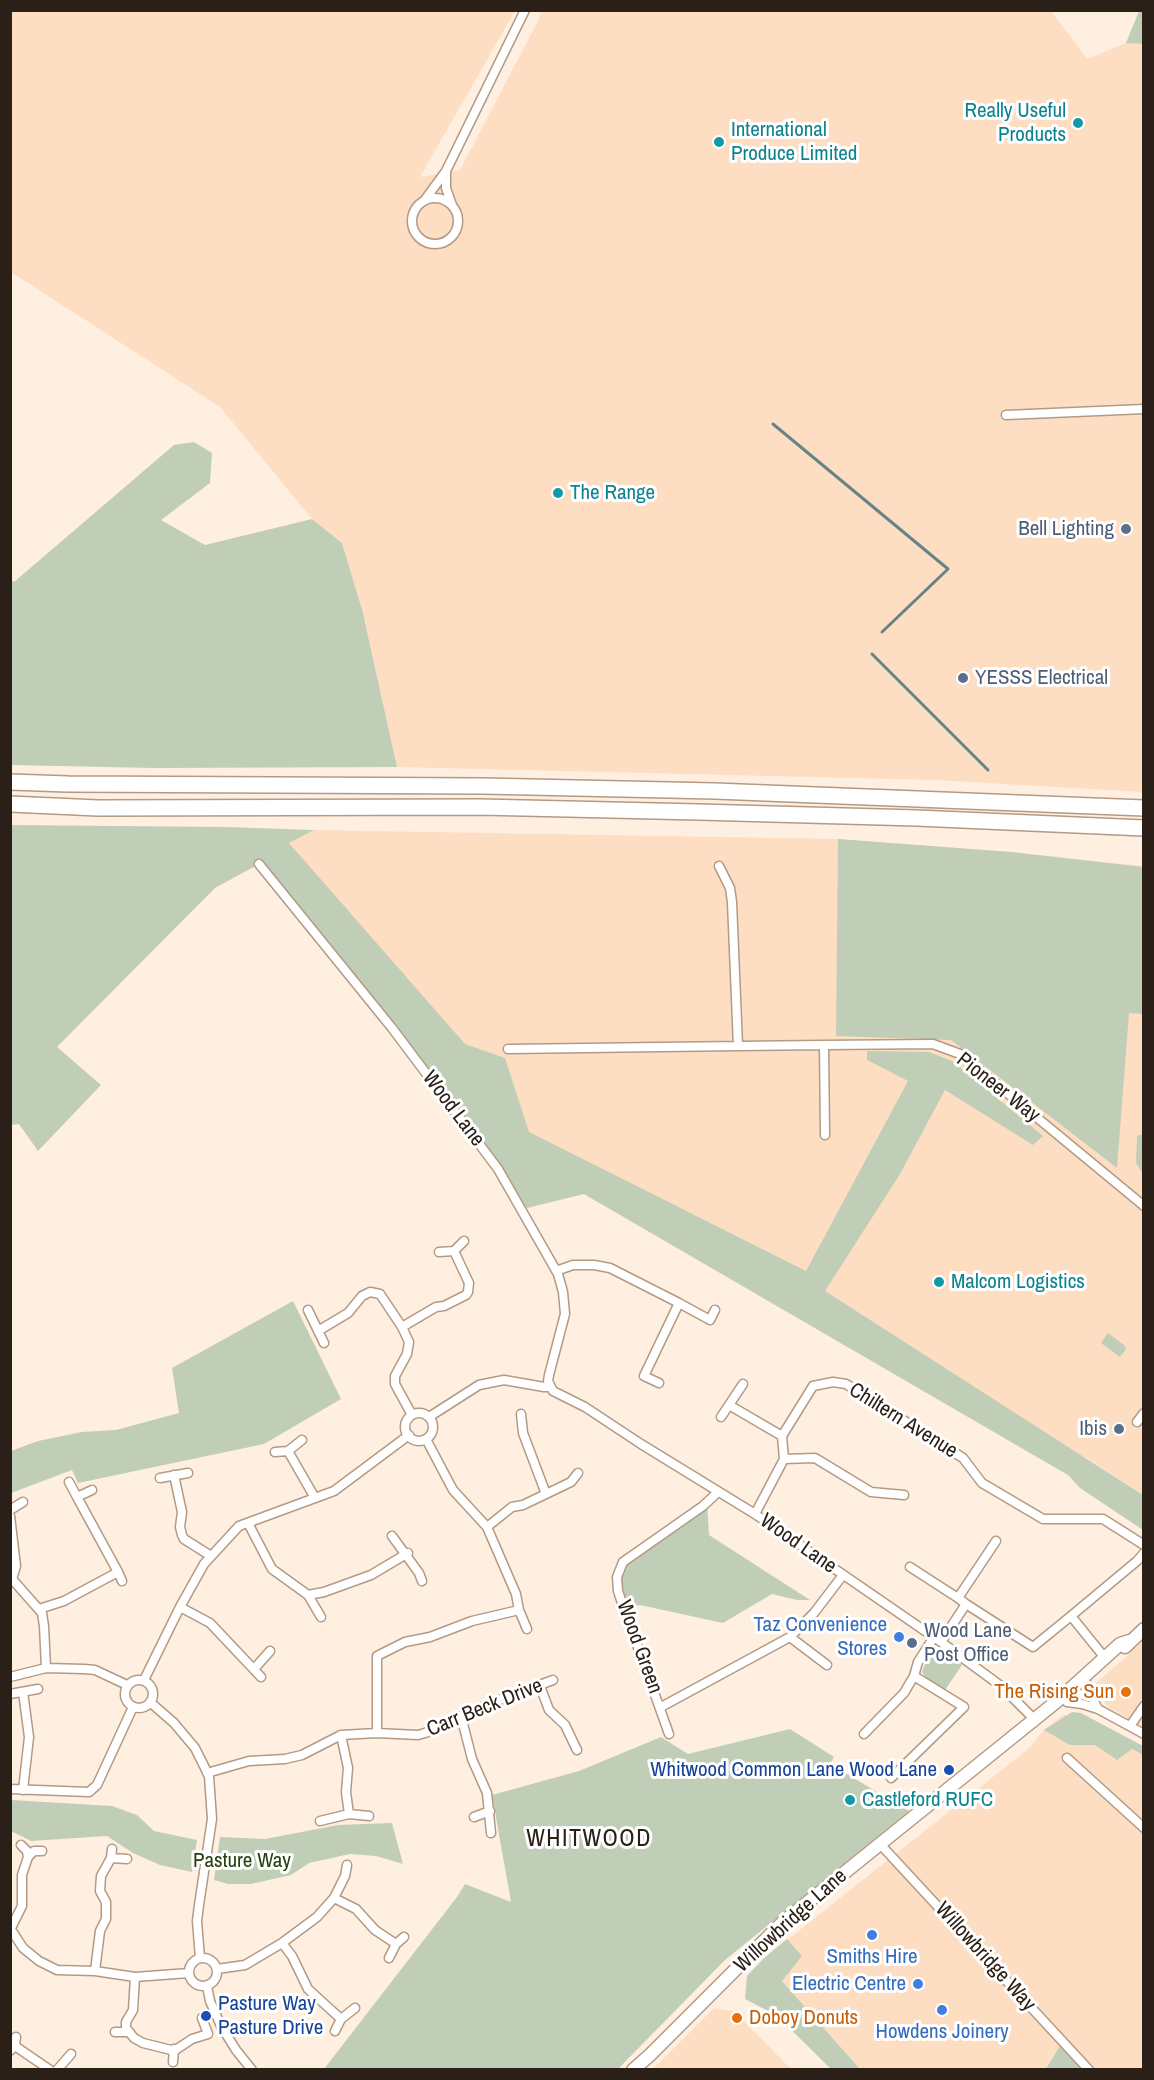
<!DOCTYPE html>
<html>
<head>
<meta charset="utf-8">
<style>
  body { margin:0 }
  #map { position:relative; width:1154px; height:2080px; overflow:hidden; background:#ffefe1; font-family:"Archivo Narrow",sans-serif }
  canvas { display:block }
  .frame { position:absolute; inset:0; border:12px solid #2a2018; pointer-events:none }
</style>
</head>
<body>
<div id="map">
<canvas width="1154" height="2080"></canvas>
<div class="frame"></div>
</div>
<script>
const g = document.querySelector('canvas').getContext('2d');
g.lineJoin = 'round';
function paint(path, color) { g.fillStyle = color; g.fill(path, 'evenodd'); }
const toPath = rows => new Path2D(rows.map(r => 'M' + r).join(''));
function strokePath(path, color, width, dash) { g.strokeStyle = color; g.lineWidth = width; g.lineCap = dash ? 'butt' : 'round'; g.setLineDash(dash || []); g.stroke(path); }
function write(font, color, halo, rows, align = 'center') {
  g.font = font + ' "Archivo Narrow",sans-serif'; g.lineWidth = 6; g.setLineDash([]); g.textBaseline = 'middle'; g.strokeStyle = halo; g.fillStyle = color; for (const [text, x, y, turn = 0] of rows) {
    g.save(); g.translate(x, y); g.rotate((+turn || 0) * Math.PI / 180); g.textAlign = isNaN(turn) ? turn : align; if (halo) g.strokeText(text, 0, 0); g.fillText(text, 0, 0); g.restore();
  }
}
paint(toPath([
  [10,11,515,11,420,177,460,170,538,21,541,11,1051,11,1087,59,1126,43,1143,44,1143,792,935,780,397,767,363,613,342,543,312,519,220,407,11,272],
  [314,830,838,839,1011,852,1143,866,1143,1495,1084,1456,1068,1475,584,1194,522,1160,289,842],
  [1143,1642,1143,1727,1108,1707,1098,1695,1096,1688,1096,1683],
  [1064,1714,1143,1755,1143,2069,1083,2069,1060,2046,1045,2069,860,2069,763,1959,1027,1750,1044,1730],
  [714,2008,734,2011,791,2069,653,2069]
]), '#fedec2');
paint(toPath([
  [1139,11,1143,11,1143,44,1126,43],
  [194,442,212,453,210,483,161,520,205,545,312,519,342,543,363,613,397,767,154,768,11,765,11,579,14,582,174,445],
  [11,825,226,827,314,830,289,843,465,1044,505,1058,529,1132,806,1271,908,1081,867,1060,867,1051,929,1052,954,1062,1043,1136,1033,1145,945,1090,900,1174,825,1291,1143,1495,1143,1530,1080,1488,1068,1475,584,1194,527,1208,259,864,215,888,57,1047,101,1085,38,1151,19,1124,11,1125],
  [838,839,1011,852,1143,867,1143,1014,1129,1013,1117,1168,951,1040,836,1036],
  [1143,1134,1144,1134,1143,1174,1136,1163,1137,1136],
  [293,1301,341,1399,264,1444,78,1483,72,1470,11,1493,11,1451,38,1441,82,1432,116,1430,179,1413,172,1368],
  [1108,1333,1124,1345,1126,1349,1120,1357,1101,1343],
  [707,1503,709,1535,810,1600,797,1600,772,1594,723,1623,640,1605,624,1609,619,1570],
  [935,1650,944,1651,962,1665,945,1690,927,1679,922,1672,926,1661,931,1652],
  [1072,1712,1081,1713,1143,1746,1143,1755,1132,1749,1117,1760,1095,1745,1070,1745,1044,1730],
  [790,1729,834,1757,830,1764,909,1811,725,1960,618,2069,324,2069,457,1897,465,1884,511,1902,492,1795,579,1771,661,1737,688,1754],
  [11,1800,112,1806,137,1815,154,1831,197,1840,192,1872,160,1865,133,1853,107,1836,31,1841,11,1831],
  [392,1823,403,1864,376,1856,350,1854,309,1863,291,1875,251,1884,228,1884,214,1880,220,1837,265,1839,338,1825],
  [787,1939,802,1956,782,1981,860,2069,831,2069,776,2015,745,1999,747,1976,763,1959],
  [1060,2046,1083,2069,1045,2070]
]), '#c0ceb7');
strokePath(toPath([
  [773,424,948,569,882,632],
  [872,654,988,770]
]), '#668388', 3);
const street = toPath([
  [446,171,446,188,452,205],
  '412 221a23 23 0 1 1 46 0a23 23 0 1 1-46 0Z',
  [424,201,446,171,525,10],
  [1006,415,1144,409],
  [259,864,392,1028,498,1169,558,1274,563,1292,565,1314,549,1375,548,1381,553,1391,585,1407,641,1444,755,1514,941,1642,1001,1686,1034,1719],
  [719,866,730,888,732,902,738,1046,824,1045],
  [508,1049,738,1046],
  [825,1135,824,1045,933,1044,960,1054,1144,1206],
  [439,1252,454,1251,464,1241],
  [556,1271,573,1265,594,1265,610,1268,679,1303],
  [308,1310,324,1343],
  [402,1327,436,1307,444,1306,466,1295,468,1292,469,1283,454,1251],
  [318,1331,348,1313,362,1296,370,1292,380,1294,402,1327,409,1342,407,1354,395,1376,395,1384,412,1415],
  [659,1383,644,1376,679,1303,710,1320,715,1310],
  [743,1384,729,1405,782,1436],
  '405 1427a14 14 0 1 1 28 0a14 14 0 1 1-28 0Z',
  [521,1414,523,1433,546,1494],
  [429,1417,479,1385,504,1380,544,1387,550,1387],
  [721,1417,729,1405],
  [1137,1422,1144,1413],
  [426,1439,453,1490,487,1527,516,1594,519,1610,527,1629],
  [288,1451,315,1498],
  [275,1452,288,1451,302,1440],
  [784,1459,815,1458,871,1492,904,1495],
  [174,1475,182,1512,180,1527,182,1535,184,1539,211,1556],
  [160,1478,188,1473],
  [69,1482,77,1497],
  [10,1510,23,1502],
  [755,1514,784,1459,782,1436,813,1386,833,1382,846,1384,963,1458,982,1483,1043,1519,1103,1519,1144,1545],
  [10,1516,16,1566,12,1579],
  [248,1523,272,1569,308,1595,324,1592,371,1575,408,1553],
  [487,1527,512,1507,523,1505,571,1482,578,1473],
  [392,1536,419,1573,422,1581],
  [910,1567,958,1598],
  [118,1572,122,1581],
  [12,1579,42,1613,44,1626,46,1668],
  [308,1595,321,1617],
  [966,1604,958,1598,996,1541],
  [180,1607,210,1623,261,1677],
  [39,1609,64,1601,118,1572,77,1497,92,1490],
  [790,1637,827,1665],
  [941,1642,966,1604,1033,1647,1071,1616],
  [1105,1658,1071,1616,1137,1561,1144,1553],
  [254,1669,270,1651],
  [10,1677,46,1668,84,1669,95,1670,127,1685],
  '125 1694a14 14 0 1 1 28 0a14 14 0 1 1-28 0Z',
  [144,1680,180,1607,204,1564,239,1526,334,1491,409,1435],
  [1087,1684,1091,1696,1098,1709],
  [540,1686,549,1710,565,1725,577,1750],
  [10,1694,38,1689],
  [1065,1695,1075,1693,1091,1697],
  [150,1702,174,1723,195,1748,209,1776,212,1819,199,1905,197,1921,200,1958],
  [1067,1702,1082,1704,1098,1709,1144,1734],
  [661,1707,790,1637,814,1613,843,1575],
  [461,1716,472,1759,487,1793,491,1833],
  [1130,1726,1144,1706],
  [377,1733,377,1656,405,1642,430,1637,472,1621,519,1610],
  [669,1734,622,1603,618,1591,617,1577,623,1562,703,1506,718,1492],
  [864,1734,904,1693,914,1676,918,1662,934,1637],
  [341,1735,348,1768,346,1792,349,1814],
  [1067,1758,1144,1828],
  [207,1773,249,1761,285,1759,302,1755,341,1735,377,1733,418,1735,425,1733,486,1705,553,1680],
  [891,1778,964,1707,914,1676],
  [10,1789,89,1792,97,1785,133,1707],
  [23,1790,29,1737,23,1692],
  [474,1817,490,1811],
  [320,1821,349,1814,369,1816],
  [880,1844,1089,2070],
  [21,1845,27,1851,28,1857],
  [111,1858,127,1859],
  [334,1898,356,1909,375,1930,396,1944],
  [10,1928,23,1948,39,1961,57,1970,95,1971,135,1977,189,1973],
  [11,1928,22,1906,22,1875,28,1857,34,1851,42,1851],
  [282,1943,292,1956,308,1989,341,2019],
  [389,1958,396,1944,404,1937],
  '189 1972a14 14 0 1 1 28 0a14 14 0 1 1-28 0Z',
  [217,1969,245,1965,282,1943,317,1917,334,1898,345,1876,347,1865],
  [95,1971,100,1931,106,1919,106,1902,100,1891,101,1876,111,1858,112,1849],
  [135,1977,133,2010,126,2022,126,2028,134,2038,143,2043,171,2050,177,2049,192,2039,208,2034,202,2018],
  [207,1986,210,2001,221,2026,236,2050,252,2070],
  [335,2031,341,2019,355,2008],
  [115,2032,129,2032],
  [15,2046,50,2070],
  [11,2050,15,2046,16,2037],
  [173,2062,174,2049],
  [57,2070,71,2054]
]);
const primary = toPath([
  [1125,1647,1144,1629],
  [633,2070,650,2055,782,1923,1056,1702,1120,1644,1129,1641]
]);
const highway = toPath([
  [10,782,68,784,483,786,715,791,1144,808],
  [10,804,98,808,480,807,699,812,917,818,1144,828]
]);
strokePath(street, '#b39a85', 11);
strokePath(primary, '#b39a85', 15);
strokePath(highway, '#b39a85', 18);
strokePath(street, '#fff', 8);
strokePath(primary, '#fff', 12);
strokePath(highway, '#fff', 15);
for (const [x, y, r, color] of [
  [1078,123,6,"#0f9aa8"],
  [719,142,6,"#0f9aa8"],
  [558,493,6,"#0f9aa8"],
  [1126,529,6,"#5c6f8a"],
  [963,678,6,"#5c6f8a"],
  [939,1282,6,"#0f9aa8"],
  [1119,1429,6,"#5c6f8a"],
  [899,1637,6,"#3f7fe0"],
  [912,1643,6,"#5c6f8a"],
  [1126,1692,6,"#e8710a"],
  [949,1770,6,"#1a4fb4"],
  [850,1800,6,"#0f9aa8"],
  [872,1935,6,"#3f7fe0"],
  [918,1984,6,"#3f7fe0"],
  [942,2010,6,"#3f7fe0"],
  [206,2016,6,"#1a4fb4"],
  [737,2018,6,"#e8710a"]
]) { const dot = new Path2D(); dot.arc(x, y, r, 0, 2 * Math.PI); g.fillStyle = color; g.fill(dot); strokePath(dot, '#fff', 2); }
write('21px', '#0d838f', '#fff', [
  ["Really Useful",1066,111,"right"],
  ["Products",1066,135,"right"],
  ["International",731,130],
  ["Produce Limited",731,154],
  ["The Range",570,493],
  ["Malcom Logistics",951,1282],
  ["Castleford RUFC",862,1800]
], 'left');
write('21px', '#4e5e75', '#fff', [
  ["Bell Lighting",1114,529],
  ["YESSS Electrical",975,678,"left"],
  ["Ibis",1107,1429],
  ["Wood Lane",924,1631,"left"],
  ["Post Office",924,1655,"left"]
], 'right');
write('21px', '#2a2018', '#fff', [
  ["Pioneer Way",998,1088,38],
  ["Wood Lane",453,1109,53],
  ["Chiltern Avenue",903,1421,32],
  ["Wood Lane",798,1544,35],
  ["Wood Green",639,1647,70],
  ["Carr Beck Drive",485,1708,-22],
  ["Willowbridge Lane",791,1921,-42],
  ["Willowbridge Way",985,1957,48]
]);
write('21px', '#366cbe', '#fff', [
  ["Taz Convenience",887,1625],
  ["Stores",887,1649],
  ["Smiths Hire",872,1957,"center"],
  ["Electric Centre",906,1984],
  ["Howdens Joinery",942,2032,"center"]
], 'right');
write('21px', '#c56008', '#fff', [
  ["The Rising Sun",1114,1692],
  ["Doboy Donuts",749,2018,"left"]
], 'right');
write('21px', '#164399', '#fff', [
  ["Whitwood Common Lane Wood Lane",937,1770],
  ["Pasture Way",218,2004,"left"],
  ["Pasture Drive",218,2028,"left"]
], 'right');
write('21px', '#253f0d', '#fff', [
  ["Pasture Way",242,1861]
]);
g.letterSpacing = '1.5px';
write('24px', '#2a2018', '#fff', [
  ["WHITWOOD",589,1840]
]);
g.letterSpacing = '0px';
</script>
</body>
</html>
